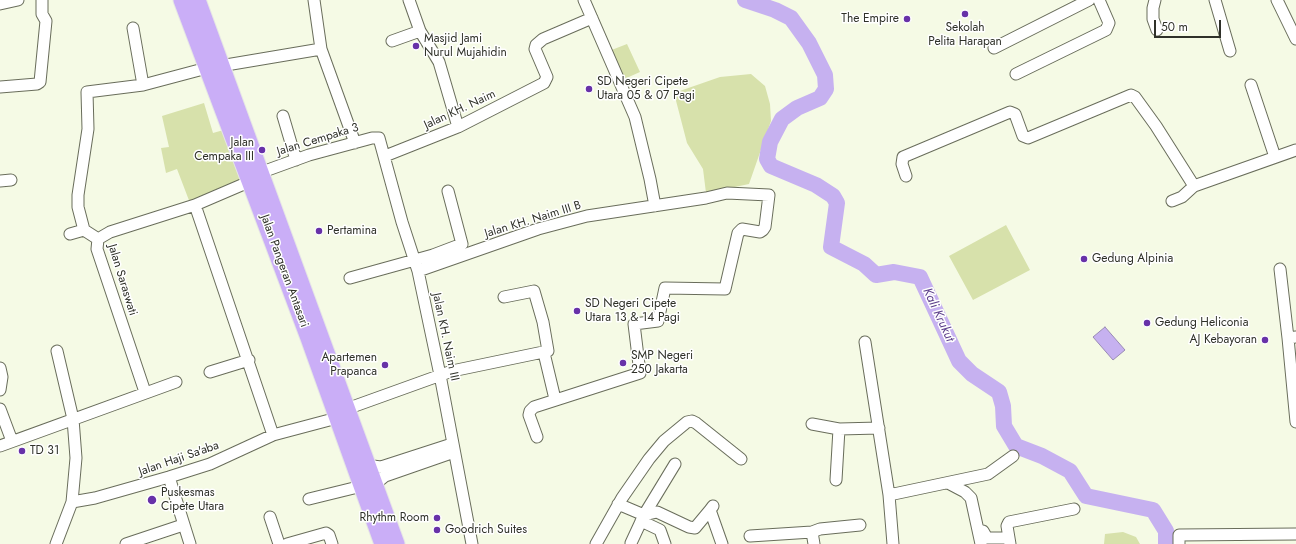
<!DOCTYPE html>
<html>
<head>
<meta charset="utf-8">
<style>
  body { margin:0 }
  #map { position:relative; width:1296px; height:544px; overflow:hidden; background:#f5fae5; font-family:Jost,sans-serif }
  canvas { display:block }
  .scale { position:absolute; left:1154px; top:20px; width:67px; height:18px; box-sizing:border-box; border:2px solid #2f3129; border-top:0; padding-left:5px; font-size:12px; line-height:14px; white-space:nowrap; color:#2f3129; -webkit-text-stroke:3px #fff; paint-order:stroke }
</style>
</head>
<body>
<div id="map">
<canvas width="1296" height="544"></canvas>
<div class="scale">50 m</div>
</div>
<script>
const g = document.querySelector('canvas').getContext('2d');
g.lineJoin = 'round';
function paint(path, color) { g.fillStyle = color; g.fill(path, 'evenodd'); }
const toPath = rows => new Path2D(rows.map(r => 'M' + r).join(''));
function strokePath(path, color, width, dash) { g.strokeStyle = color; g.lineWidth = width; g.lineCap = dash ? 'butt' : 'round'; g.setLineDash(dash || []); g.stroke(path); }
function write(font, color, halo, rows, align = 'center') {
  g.font = font + ' Jost,sans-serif'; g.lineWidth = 3; g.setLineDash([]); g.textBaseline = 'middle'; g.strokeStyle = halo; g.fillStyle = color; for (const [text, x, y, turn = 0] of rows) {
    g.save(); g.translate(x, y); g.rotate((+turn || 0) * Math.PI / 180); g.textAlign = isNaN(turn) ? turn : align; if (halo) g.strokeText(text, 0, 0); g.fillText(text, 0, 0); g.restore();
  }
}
paint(toPath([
  [627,44,640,72,622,80,609,51],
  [751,74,765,86,770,104,771,121,749,184,706,193,703,169,687,143,674,93,720,77],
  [204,103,213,133,227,129,247,181,190,203,177,169,166,173,161,148,169,147,162,116],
  [1006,225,1030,270,973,300,949,256],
  [1123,532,1136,537,1140,544,1104,544,1105,534]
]), '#d7e1ab');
const water = toPath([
  [1105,327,1125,350,1113,360,1093,337,1105,327]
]);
paint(water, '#c6b1f0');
strokePath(water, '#998bb4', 1);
strokePath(toPath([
  [745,0,775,10,791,18,809,43,825,75,826,89,820,98,797,108,782,119,770,142,767,159,771,166,816,185,833,196,837,203,831,247,864,264,876,275,894,272,920,277,959,361,972,374,999,392,1003,406,1004,426,1016,446,1042,456,1070,471,1086,496,1153,510,1166,531,1166,544]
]), '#c6b1f0', 16);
const street = toPath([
  [314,0,321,49,355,143],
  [409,0,420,31,439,62,458,127],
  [584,0,635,117,650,179,655,206],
  [1155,0,1153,8,1153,19,1157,30],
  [1215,0,1230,51],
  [1277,0,1296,39],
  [0,4,18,0],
  [133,28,143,85],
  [392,41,420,31],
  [994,48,1089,0],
  [226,65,321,49],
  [1016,74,1106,30,1109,23,1099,0],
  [1251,85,1275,157],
  [0,87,37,84,40,82,46,21,42,14,42,0],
  [283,116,296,160],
  [385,156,458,127,544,83,547,77,535,49,536,45,543,39,592,18],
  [265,171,309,155,372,138,379,138,402,222,418,271,440,375,472,544],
  [906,176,902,164,903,157,1010,112,1015,114,1023,136,1028,138,1131,95,1135,97,1156,126,1194,186],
  [0,181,11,180],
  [1172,201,1182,197,1194,186,1296,150],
  [195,205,273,435],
  [70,234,84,230],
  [98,239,84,230,78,207,78,195,88,129,87,92,143,85,207,68],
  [1280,269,1288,338],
  [418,271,538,229,587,216,706,198,727,193,769,195,765,227,763,230,760,232,742,229,738,233,725,289,665,288,658,321,634,324,640,373,534,407,530,411,529,415,537,437],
  [350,278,433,255,462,244,448,191],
  [1296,337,1288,338,1296,422],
  [865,342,889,495,893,544],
  [544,353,555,399],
  [0,368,2,377,0,390],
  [210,372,249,360],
  [145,392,97,249,98,239,110,232,195,205,251,181],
  [352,407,452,371,548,351,543,322,534,291,504,297],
  [0,409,12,441],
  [812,424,839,429,879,428],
  [0,446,176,382],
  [373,466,381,467,452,444],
  [169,477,190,544],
  [836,480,839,429],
  [379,481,385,476,454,452],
  [948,483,965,492,971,498,981,544],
  [889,495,988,474,1013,456],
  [309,499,362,486],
  [72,502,95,498,169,477,210,464,273,435,337,418],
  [618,504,644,515,657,512,689,527,695,528,710,510],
  [713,506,710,510,722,544],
  [270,517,279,544],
  [641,521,660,530,665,544],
  [983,531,987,538,1009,538],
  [812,532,820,529,860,525],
  [750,536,812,532,814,544],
  [631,543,644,515,675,464],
  [56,544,72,502,76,458,73,419,57,351],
  [126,544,183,525],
  [287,544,326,533,329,535,332,544],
  [596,544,622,498,649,459,664,441,687,422,692,421,696,423,741,459],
  [1010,544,1007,526,1009,522,1074,509],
  [1179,544,1179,535,1296,534]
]);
const primary = toPath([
  [182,0,309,338,383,544],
  [197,0,396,544]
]);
strokePath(street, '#696d5b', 13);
strokePath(primary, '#e6e6e5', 19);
strokePath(street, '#fff', 11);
strokePath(primary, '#caaef7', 17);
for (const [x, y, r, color] of [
  [965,14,4,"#6731a8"],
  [907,19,4,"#6731a8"],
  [416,46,4,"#6731a8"],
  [589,89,4,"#6731a8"],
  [262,150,4,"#6731a8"],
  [319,231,4,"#6731a8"],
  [1084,259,4,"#6731a8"],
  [577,311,4,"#6731a8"],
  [1147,323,4,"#6731a8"],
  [1265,340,4,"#6731a8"],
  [623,363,4,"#6731a8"],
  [385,365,4,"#6731a8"],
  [22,451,4,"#6731a8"],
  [152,500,5,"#6731a8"],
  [437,518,4,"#6731a8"],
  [437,530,4,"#6731a8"]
]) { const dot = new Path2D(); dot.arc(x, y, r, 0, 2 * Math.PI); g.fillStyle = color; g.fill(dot); strokePath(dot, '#fff', 1.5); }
write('12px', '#2f3129', '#fff', [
  ["The Empire",899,19,"right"],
  ["Sekolah",965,28,"center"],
  ["Pelita Harapan",965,42,"center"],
  ["Masjid Jami",424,39],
  ["Nurul Mujahidin",424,53],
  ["SD Negeri Cipete",597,82],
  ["Utara 05 & 07 Pagi",597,96],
  ["Jalan",254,143,"right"],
  ["Cempaka III",254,157,"right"],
  ["Pertamina",327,231],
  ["Gedung Alpinia",1092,259],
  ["SD Negeri Cipete",585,304],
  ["Utara 13 & 14 Pagi",585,318],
  ["Gedung Heliconia",1155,323],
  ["AJ Kebayoran",1257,340,"right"],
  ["SMP Negeri",631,356],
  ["250 Jakarta",631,370],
  ["Apartemen",377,358,"right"],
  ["Prapanca",377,372,"right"],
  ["TD 31",30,451],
  ["Puskesmas",161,493],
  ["Cipete Utara",161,507],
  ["Rhythm Room",429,518,"right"],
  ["Goodrich Suites",445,530]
], 'left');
write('12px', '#2f3129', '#fff', [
  ["Jalan KH. Naim",460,110,-25],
  ["Jalan Cempaka 3",318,140,-17],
  ["Jalan KH. Naim III B",533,220,-17],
  ["Jalan Pangeran Antasari",284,271,70],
  ["Jalan Saraswati",122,280,73],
  ["Jalan KH. Naim III",445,337,78],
  ["Jalan Haji Sa'aba",179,459,-19]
]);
write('italic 13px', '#5f428d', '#fff', [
  ["Kali Krukut",938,315,65]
]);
</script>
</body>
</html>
